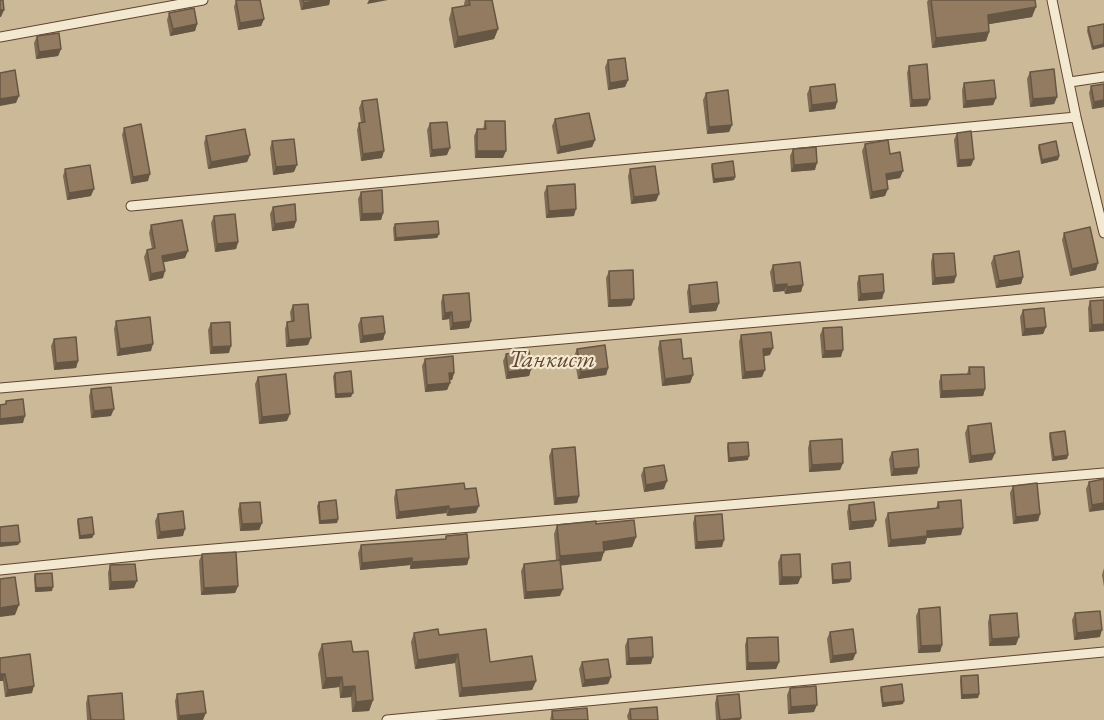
<!DOCTYPE html>
<html>
<head>
<meta charset="utf-8">
<style>
  body { margin:0 }
  canvas { display:block; background:#ecdcb6 }
</style>
</head>
<body>
<canvas width="1104" height="720"></canvas>
<script>
const g = document.querySelector('canvas').getContext('2d');
g.lineJoin = 'round';
function paint(path, color) { g.fillStyle = color; g.fill(path, 'evenodd'); }
const toPath = rows => new Path2D(rows.map(r => 'M' + r).join(''));
function strokePath(path, color, width, dash) { g.strokeStyle = color; g.lineWidth = width; g.lineCap = dash ? 'butt' : 'round'; g.setLineDash(dash || []); g.stroke(path); }
function write(font, color, halo, rows, align = 'center') {
  g.font = font + ' "EB Garamond",serif'; g.lineWidth = 4.5; g.setLineDash([]); g.textBaseline = 'middle'; g.strokeStyle = halo; g.fillStyle = color; for (const [text, x, y, turn = 0] of rows) {
    g.save(); g.translate(x, y); g.rotate((+turn || 0) * Math.PI / 180); g.textAlign = isNaN(turn) ? turn : align; if (halo) g.strokeText(text, 0, 0); g.fillText(text, 0, 0); g.restore();
  }
}
paint(toPath([
  [0,0,1104,0,1104,720,0,720]
]), '#ccb998');
const lane = toPath([
  [1052,0,1076,117,1104,233],
  [0,37,203,0],
  [1070,82,1104,77],
  [131,206,1076,117],
  [0,388,1104,292],
  [0,570,155,554,1104,473],
  [387,720,1104,652]
]);
strokePath(lane, '#604430', 11);
strokePath(lane, '#f3e8d0', 9);
paint(toPath([
  [236,0,264,19,261,26,238,30,234,7],
  [299,0,330,0,329,5,301,10],
  [465,0,492,0,498,29,494,39,454,48,449,19,452,8,464,6,464,4],
  [928,0,1035,0,1032,17,989,24,989,32,986,41,932,48,927,2],
  [169,13,197,24,195,31,170,36,167,20],
  [1104,24,1092,50,1087,31,1088,27],
  [37,36,61,49,58,56,36,59,34,43],
  [608,60,628,80,625,87,608,90,605,67],
  [909,66,927,106,910,107,907,73],
  [1030,72,1057,97,1054,104,1030,107,1027,79],
  [964,83,996,98,993,105,963,108,962,90],
  [1104,84,1104,107,1092,109,1089,93,1091,86],
  [810,87,837,102,835,109,809,112,807,94],
  [706,93,732,125,729,132,707,134,703,100],
  [362,101,382,158,361,161,357,130,359,123,361,123,359,108],
  [555,119,595,140,592,147,557,154,552,126],
  [485,121,503,158,475,158,474,136,477,129,483,129],
  [430,123,447,155,430,157,427,130],
  [124,128,148,181,131,184,122,135],
  [957,133,971,166,957,167,954,140],
  [206,136,250,155,247,162,208,169,204,143],
  [272,141,294,172,273,175,270,148],
  [865,144,900,178,887,180,885,196,870,199,862,151],
  [1039,145,1059,156,1058,160,1041,164,1038,148],
  [793,149,815,170,791,172,790,156],
  [712,164,735,177,734,180,713,183,711,167],
  [65,169,91,196,67,200,63,176],
  [630,169,659,194,656,201,631,204,628,176],
  [547,186,574,216,546,218,544,193],
  [361,192,383,213,381,220,360,221,358,199],
  [273,207,296,221,294,228,272,231,270,214],
  [214,216,238,242,236,249,215,252,211,223],
  [395,224,439,234,437,238,394,241,393,228],
  [151,225,185,258,164,262,163,278,149,281,144,257,147,250,152,249,149,233],
  [1064,233,1096,270,1070,276,1062,240],
  [933,254,956,276,954,283,932,285,931,262],
  [994,256,1023,277,1021,284,996,288,991,263],
  [773,265,803,285,801,292,785,294,784,291,773,292,770,272],
  [609,271,634,299,631,306,608,307,606,278],
  [859,276,884,292,882,299,858,301,857,283],
  [689,285,719,303,716,311,689,313,687,292],
  [443,295,471,321,469,328,450,330,449,319,442,320,441,302],
  [1104,300,1104,331,1089,332,1088,308,1090,301],
  [293,305,308,345,286,347,285,329,287,322,291,321,290,312],
  [1023,310,1046,327,1043,334,1022,336,1020,317],
  [361,318,385,333,383,340,360,343,358,325],
  [116,321,151,351,117,356,114,329],
  [211,323,229,353,210,354,208,330],
  [823,328,841,357,822,358,820,335],
  [741,335,770,355,763,356,762,377,742,379,739,342],
  [54,339,78,361,76,368,54,370,51,346],
  [660,341,683,359,693,375,690,383,662,386,658,348],
  [577,349,608,368,606,375,578,379,574,356],
  [506,354,531,369,529,376,506,379,503,361],
  [425,359,454,373,452,380,450,380,450,383,447,390,425,392,422,366],
  [969,367,985,389,983,396,940,398,939,382,941,375,967,374],
  [335,373,351,397,335,398,333,376],
  [258,377,287,421,259,424,255,384],
  [91,389,111,416,91,418,89,396],
  [968,426,992,460,969,463,965,433],
  [1050,433,1068,455,1067,459,1052,461,1049,437],
  [810,441,843,463,840,470,809,472,808,448],
  [728,443,748,460,728,462,727,447],
  [552,449,579,496,577,503,554,505,549,456],
  [892,452,917,474,891,476,889,459],
  [644,468,664,489,644,492,641,475],
  [1104,479,1089,512,1086,489,1089,482],
  [1013,486,1040,514,1038,521,1013,524,1010,493],
  [465,489,476,513,447,516,446,513,396,519,394,498,396,490],
  [319,502,338,519,337,523,319,524,317,506],
  [938,502,961,535,927,538,925,544,888,547,885,520,888,513,936,508],
  [240,503,262,523,259,530,240,531,238,510],
  [849,505,876,520,873,527,849,530,847,512],
  [158,514,183,536,157,539,155,521],
  [695,516,722,547,695,549,693,523],
  [78,519,94,534,92,538,79,539,77,522],
  [596,524,636,537,632,547,604,551,601,561,560,565,560,596,524,599,521,571,524,564,556,560,554,534,557,525],
  [446,536,469,558,467,565,410,569,410,565,360,570,358,553,361,545,445,539],
  [202,554,238,586,235,593,201,595,199,561],
  [781,555,798,584,779,585,778,562],
  [832,564,850,582,832,584,831,567],
  [110,565,134,588,109,590,108,573],
  [1104,568,1104,587,1102,575],
  [35,574,52,591,35,592,34,578],
  [919,609,942,645,940,652,918,653,916,616],
  [1075,613,1100,637,1074,640,1072,620],
  [990,615,1016,645,989,646,988,622],
  [830,632,853,660,830,663,827,639],
  [414,633,439,635,490,662,536,681,532,690,459,697,455,663,415,669,411,642],
  [747,638,779,662,776,669,746,670,745,645],
  [628,639,651,664,626,665,625,646],
  [322,644,353,652,373,700,369,711,352,712,351,697,340,698,339,687,322,689,318,654],
  [0,658,32,693,5,697],
  [582,662,611,677,608,684,582,687,579,669],
  [961,676,979,694,978,698,961,699,960,680],
  [881,687,903,704,882,707,880,690],
  [790,688,814,712,788,714,787,695],
  [177,694,203,720,177,720,175,701],
  [88,696,124,720,87,720,86,703],
  [717,696,741,718,740,720,716,720,715,703],
  [630,709,658,720,628,720,627,716],
  [552,711,588,720,550,720]
]), '#7e6a53');
paint(toPath([
  [321,0,330,0,329,5,301,10,304,3],
  [369,0,388,0,367,4],
  [1036,7,1032,17,984,25,988,15],
  [0,10,4,10,1,17,0,17],
  [264,19,261,26,238,30,240,23],
  [197,24,195,31,170,36,173,29],
  [498,29,494,39,454,48,458,37],
  [989,32,986,41,932,48,936,38],
  [1104,44,1104,47,1092,50,1093,47],
  [61,49,58,56,36,59,39,52],
  [628,80,625,87,608,90,610,83],
  [19,96,16,103,0,106,0,99],
  [1057,97,1054,104,1030,107,1033,99],
  [996,98,993,105,963,108,966,101],
  [930,99,927,106,910,107,912,100],
  [1104,100,1104,107,1092,109,1094,102],
  [837,102,835,109,809,112,812,105],
  [732,125,729,132,707,134,709,127],
  [595,140,592,147,557,154,560,147],
  [450,148,447,155,430,157,432,150],
  [384,151,382,158,361,161,363,154],
  [477,151,506,151,503,158,475,158],
  [250,155,247,162,208,169,211,162],
  [1059,156,1058,160,1041,164,1042,160],
  [974,159,971,166,957,167,959,160],
  [817,163,815,170,791,172,794,165],
  [297,165,294,172,273,175,276,167],
  [903,171,900,178,883,181,886,174],
  [150,174,148,181,131,184,133,177],
  [735,177,734,180,713,183,714,179],
  [94,189,91,196,67,200,69,193],
  [888,189,885,196,870,199,872,192],
  [659,194,656,201,631,204,634,197],
  [576,209,574,216,546,218,549,211],
  [383,213,381,220,360,221,362,214],
  [296,221,294,228,272,231,275,224],
  [439,234,437,238,394,241,396,238],
  [238,242,236,249,215,252,217,244],
  [188,251,185,258,160,263,162,256],
  [1098,263,1096,270,1070,276,1072,269],
  [165,271,163,278,149,281,151,274],
  [956,276,954,283,932,285,935,278],
  [1023,277,1021,284,996,288,999,281],
  [787,284,784,291,773,292,775,285],
  [803,285,801,292,785,294,787,287],
  [884,292,882,299,858,301,861,294],
  [634,299,631,306,608,307,610,300],
  [719,303,716,311,689,313,691,306],
  [452,312,449,319,442,320,445,313],
  [471,321,469,328,450,330,453,323],
  [1104,324,1104,331,1089,332,1092,325],
  [1046,327,1043,334,1022,336,1025,329],
  [385,333,383,340,360,343,363,336],
  [311,338,308,345,286,347,289,340],
  [153,344,151,351,117,356,120,349],
  [231,346,229,353,210,354,212,347],
  [773,348,770,355,760,357,763,349],
  [843,350,841,357,822,358,825,351],
  [78,361,76,368,54,370,56,363],
  [608,368,606,375,578,379,581,372],
  [531,369,529,376,506,379,508,372],
  [765,370,762,377,742,379,745,372],
  [449,373,454,373,452,380,446,380],
  [693,375,690,383,662,386,665,379],
  [450,383,447,390,425,392,427,385],
  [985,389,983,396,940,398,942,391],
  [353,393,351,397,335,398,336,394],
  [114,409,111,416,91,418,94,411],
  [290,414,287,421,259,424,262,417],
  [25,416,23,423,0,425,0,419],
  [995,453,992,460,969,463,971,456],
  [1068,455,1067,459,1052,461,1054,457],
  [749,456,748,460,728,462,729,458],
  [843,463,840,470,809,472,812,465],
  [919,467,917,474,891,476,894,469],
  [667,481,664,489,644,492,646,485],
  [579,496,577,503,554,505,556,498],
  [1104,503,1104,510,1089,512,1092,505],
  [449,506,446,513,396,519,399,512],
  [479,506,476,513,447,516,449,509],
  [1040,514,1038,521,1013,524,1016,517],
  [338,519,337,523,319,524,320,521],
  [876,520,873,527,849,530,851,522],
  [262,523,259,530,240,531,242,524],
  [963,528,961,535,927,538,925,544,888,547,891,540,927,531],
  [185,529,183,536,157,539,160,532],
  [94,534,92,538,79,539,80,536],
  [636,537,632,547,600,551,603,542],
  [724,540,722,547,695,549,697,542],
  [20,542,18,545,0,547,0,543],
  [604,552,601,561,557,566,560,556],
  [412,558,410,565,360,570,362,563],
  [469,558,467,565,410,569,412,562],
  [782,577,801,577,798,584,779,585],
  [851,579,850,582,832,584,833,580],
  [137,581,134,588,109,590,111,582],
  [238,586,235,593,201,595,204,588],
  [53,587,52,591,35,592,36,588],
  [563,589,560,596,524,599,526,592],
  [19,605,15,615,0,617,0,608],
  [1102,630,1100,637,1074,640,1077,633],
  [1019,637,1016,645,989,646,992,639],
  [942,645,940,652,918,653,921,646],
  [856,653,853,660,830,663,833,656],
  [458,654,455,663,415,669,418,660],
  [653,657,651,664,626,665,629,658],
  [779,662,776,669,746,670,748,663],
  [0,674,5,674,3,681,0,681],
  [342,677,339,687,322,689,326,678],
  [611,677,608,684,582,687,585,680],
  [536,681,532,690,459,697,462,688],
  [34,686,32,693,5,697,8,690],
  [355,686,351,697,340,698,343,687],
  [979,694,978,698,961,699,962,695],
  [373,700,369,711,352,712,356,702],
  [904,701,903,704,882,707,883,703],
  [817,705,814,712,788,714,791,707],
  [206,713,203,720,178,720,179,716],
  [741,718,740,720,719,720]
]), '#665644');
const building = toPath([
  [0,0,3,0,4,10,0,10,0,0],
  [236,0,260,0,264,19,240,23,236,0],
  [303,0,321,0,304,3,303,0],
  [469,0,492,0,498,29,458,37,452,8,470,5,469,0],
  [931,0,1035,0,1036,7,988,15,989,32,936,38,931,0],
  [194,8,197,24,173,29,169,13,194,8],
  [1104,24,1104,44,1093,47,1088,27,1104,24],
  [59,33,61,49,39,52,37,36,59,33],
  [625,58,628,80,610,83,608,60,625,58],
  [927,64,930,99,912,100,909,66,927,64],
  [1054,69,1057,97,1033,99,1030,72,1054,69],
  [15,70,19,96,0,99,0,73,15,70],
  [994,80,996,98,966,101,964,83,994,80],
  [835,84,837,102,812,105,810,87,835,84],
  [1104,84,1104,100,1094,102,1091,86,1104,84],
  [728,90,732,125,709,127,706,93,728,90],
  [377,99,384,151,363,154,359,123,365,122,362,101,377,99],
  [589,113,595,140,560,147,555,119,589,113],
  [485,121,505,121,506,151,477,151,477,129,486,129,485,121],
  [447,122,450,148,432,150,430,123,447,122],
  [141,124,150,174,133,177,124,128,141,124],
  [245,129,250,155,211,162,206,136,245,129],
  [971,131,974,159,959,160,957,133,971,131],
  [294,139,297,165,276,167,272,141,294,139],
  [888,140,890,154,900,152,903,171,886,174,888,189,872,192,865,144,888,140],
  [1056,141,1059,156,1042,160,1039,145,1056,141],
  [816,147,817,163,794,165,793,149,816,147],
  [733,161,735,177,714,179,712,164,733,161],
  [90,165,94,189,69,193,65,169,90,165],
  [655,166,659,194,634,197,630,169,655,166],
  [575,184,576,209,549,211,547,186,575,184],
  [382,190,383,213,362,214,361,192,382,190],
  [295,204,296,221,275,224,273,207,295,204],
  [235,214,238,242,217,244,214,216,235,214],
  [182,220,188,251,162,256,165,271,151,274,147,250,155,248,151,225,182,220],
  [438,221,439,234,396,238,395,224,438,221],
  [1090,227,1098,263,1072,269,1064,233,1090,227],
  [1019,251,1023,277,999,281,994,256,1019,251],
  [954,253,956,276,935,278,933,254,954,253],
  [800,262,803,285,787,287,787,284,775,285,773,265,800,262],
  [633,270,634,299,610,300,609,271,633,270],
  [883,274,884,292,861,294,859,276,883,274],
  [717,282,719,303,691,306,689,285,717,282],
  [469,293,471,321,453,323,452,312,445,313,443,295,469,293],
  [1104,300,1104,324,1092,325,1090,301,1104,300],
  [308,304,311,338,289,340,287,322,294,321,293,305,308,304],
  [1044,308,1046,327,1025,329,1023,310,1044,308],
  [383,316,385,333,363,336,361,318,383,316],
  [150,317,153,344,120,349,116,321,150,317],
  [230,322,231,346,212,347,211,323,230,322],
  [842,327,843,350,825,351,823,328,842,327],
  [771,332,773,348,763,349,765,370,745,372,741,335,771,332],
  [76,337,78,361,56,363,54,339,76,337],
  [681,339,683,359,691,358,693,375,665,379,660,341,681,339],
  [605,345,608,368,581,372,577,349,605,345],
  [529,351,531,369,508,372,506,354,529,351],
  [453,356,454,373,449,373,450,383,427,385,425,359,453,356],
  [969,367,984,367,985,389,942,391,941,375,970,374,969,367],
  [351,371,353,393,336,394,335,373,351,371],
  [286,374,290,414,262,417,258,377,286,374],
  [111,387,114,409,94,411,91,389,111,387],
  [23,399,25,416,0,419,0,405,6,404,6,401,23,399],
  [991,423,995,453,971,456,968,426,991,423],
  [1065,431,1068,455,1054,457,1050,433,1065,431],
  [842,439,843,463,812,465,810,441,842,439],
  [748,442,749,456,729,458,728,443,748,442],
  [575,447,579,496,556,498,552,449,575,447],
  [918,449,919,467,894,469,892,452,918,449],
  [664,465,667,481,646,485,644,468,664,465],
  [1104,479,1104,503,1092,505,1089,482,1104,479],
  [464,483,465,489,476,488,479,506,449,509,449,506,399,512,396,490,464,483],
  [1037,483,1040,514,1016,517,1013,486,1037,483],
  [336,500,338,519,320,521,319,502,336,500],
  [961,500,963,528,927,531,927,536,891,540,888,513,939,508,938,502,961,500],
  [260,502,262,523,242,524,240,503,260,502],
  [874,502,876,520,851,522,849,505,874,502],
  [183,511,185,529,160,532,158,514,183,511],
  [722,514,724,540,697,542,695,516,722,514],
  [92,517,94,534,80,536,78,519,92,517],
  [634,520,636,537,603,542,604,552,560,556,557,525,596,521,596,524,634,520],
  [18,525,20,542,0,543,0,527,18,525],
  [467,534,469,558,412,562,412,558,362,563,361,545,446,539,446,536,467,534],
  [236,552,238,586,204,588,202,554,236,552],
  [800,554,801,577,782,577,781,555,800,554],
  [560,560,563,589,526,592,524,564,560,560],
  [850,562,851,579,833,580,832,564,850,562],
  [135,564,137,581,111,582,110,565,135,564],
  [52,573,53,587,36,588,35,574,52,573],
  [15,577,19,605,0,608,0,579,15,577],
  [940,607,942,645,921,646,919,609,940,607],
  [1100,611,1102,630,1077,633,1075,613,1100,611],
  [1017,613,1019,637,992,639,990,615,1017,613],
  [438,629,439,635,486,629,490,662,532,656,536,681,462,688,458,654,418,660,414,633,438,629],
  [853,629,856,653,833,656,830,632,853,629],
  [652,637,653,657,629,658,628,639,652,637],
  [778,637,779,662,748,663,747,638,778,637],
  [351,641,353,652,368,651,373,700,356,702,355,686,343,687,342,677,326,678,322,644,351,641],
  [30,654,34,686,8,690,5,674,0,674,0,658,30,654],
  [608,659,611,677,585,680,582,662,608,659],
  [978,675,979,694,962,695,961,676,978,675],
  [902,684,904,701,883,703,881,687,902,684],
  [816,686,817,705,791,707,790,688,816,686],
  [203,691,206,713,179,716,177,694,203,691],
  [122,693,124,720,91,720,88,696,122,693],
  [739,694,741,718,720,720,717,696,739,694],
  [657,707,658,720,631,720,630,709,657,707],
  [587,708,588,720,553,720,552,711,587,708]
]);
paint(building, '#927b61');
strokePath(building, '#665644', 1.5);
write('italic 24px', '#604330', '#f3e8d0', [
  ["Танкист",552,360]
]);
</script>
</body>
</html>
